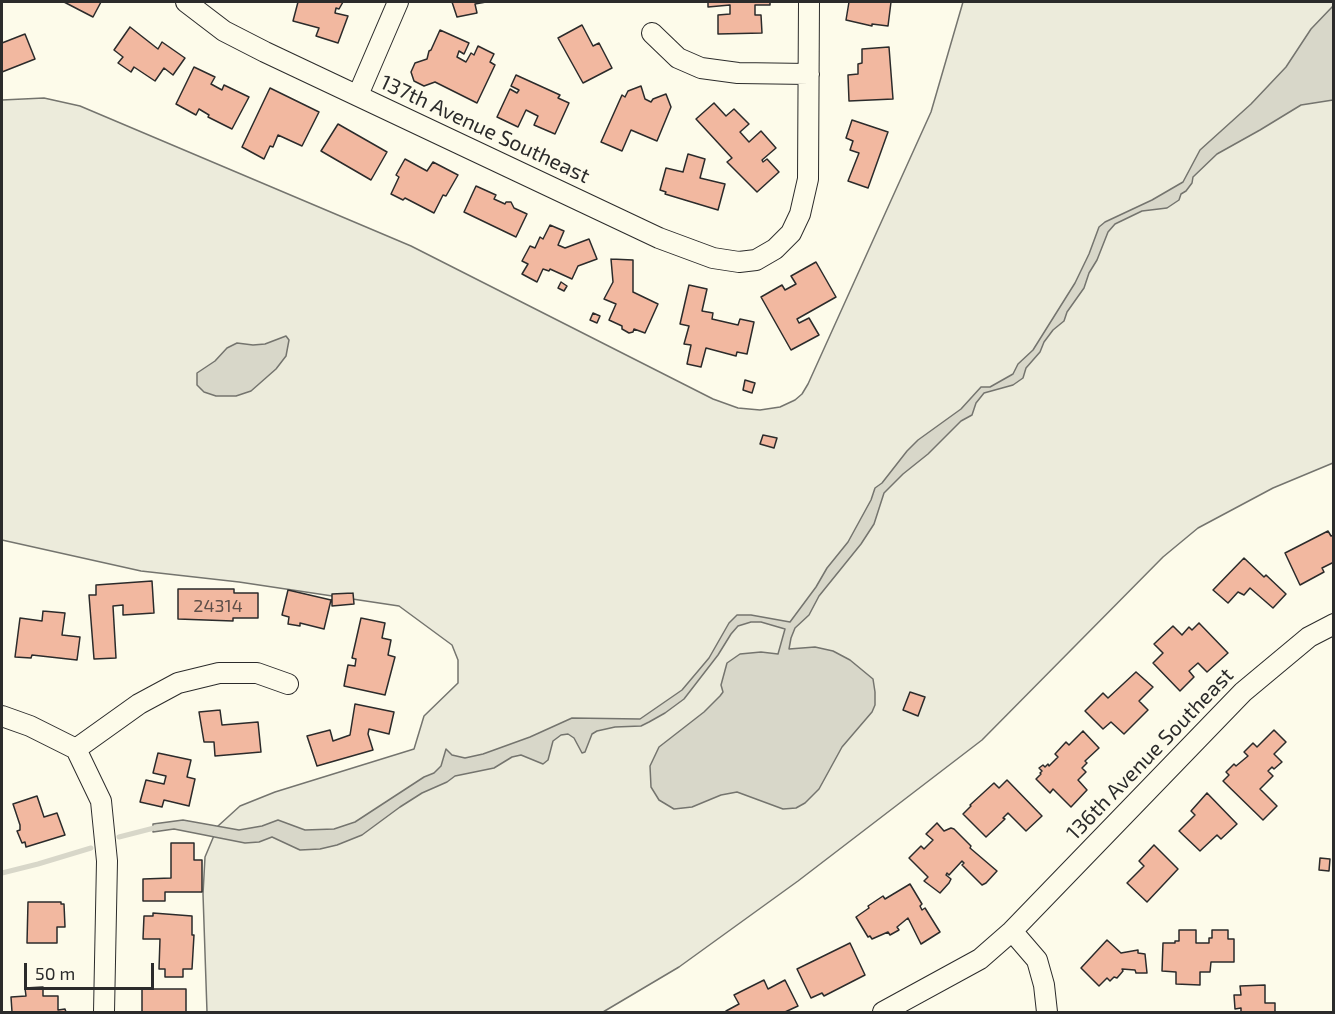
<!DOCTYPE html>
<html>
<head>
<meta charset="utf-8">
<style>
  body { margin:0 }
  #map { position:relative; width:1335px; height:1014px; overflow:hidden; background:#fdfbea; font-family:"Exo 2",sans-serif }
  canvas { display:block }
  .frame { position:absolute; inset:0; border:3px solid #2b2b2b; pointer-events:none }
  .scale { position:absolute; left:24px; top:963px; width:130px; height:27px; box-sizing:border-box; border:3px solid #2b2b2b; border-top:0; padding-left:8px; font-size:18px; line-height:21px; white-space:nowrap; color:#2b2b2b; -webkit-text-stroke:4px #fdfbea; paint-order:stroke }
</style>
</head>
<body>
<div id="map">
<canvas width="1335" height="1014"></canvas>
<div class="frame"></div>
<div class="scale">50 m</div>
</div>
<script>
const g = document.querySelector('canvas').getContext('2d');
g.lineJoin = 'round';
function paint(path, color) { g.fillStyle = color; g.fill(path, 'evenodd'); }
const toPath = rows => new Path2D(rows.map(r => 'M' + r).join(''));
function strokePath(path, color, width, dash) { g.strokeStyle = color; g.lineWidth = width; g.lineCap = dash ? 'butt' : 'round'; g.setLineDash(dash || []); g.stroke(path); }
function write(font, color, halo, rows, align = 'center') {
  g.font = font + ' "Exo 2",sans-serif'; g.lineWidth = 4.5; g.setLineDash([]); g.textBaseline = 'middle'; g.strokeStyle = halo; g.fillStyle = color; for (const [text, x, y, turn = 0] of rows) {
    g.save(); g.translate(x, y); g.rotate((+turn || 0) * Math.PI / 180); g.textAlign = isNaN(turn) ? turn : align; if (halo) g.strokeText(text, 0, 0); g.fillText(text, 0, 0); g.restore();
  }
}
const green = toPath([
  [963,2,1333,2,1333,463,1273,488,1198,528,1163,557,982,740,798,881,679,967,603,1012,207,1012,203,894,205,857,218,826,240,806,275,792,414,749,424,716,458,683,458,660,452,645,399,606,239,582,141,571,2,540,2,100,44,98,80,106,411,246,713,399,738,408,760,410,780,407,795,400,802,394,808,384,931,112,963,2]
]);
paint(green, '#ecebdb');
strokePath(green, '#74746e', 1.5);
const water = toPath([
  [1333,6,1333,100,1301,105,1260,130,1217,154,1193,177,1192,183,1186,191,1181,194,1179,200,1167,208,1142,211,1115,224,1108,232,1097,260,1089,273,1084,288,1067,312,1064,321,1053,330,1044,342,1040,352,1026,368,1023,378,1013,385,984,393,976,403,972,415,961,421,928,454,903,474,884,493,874,524,861,544,819,596,809,615,795,628,791,638,789,649,815,647,833,651,850,660,873,679,875,692,875,705,872,712,842,747,819,789,805,803,796,808,783,809,737,792,721,795,692,807,674,809,659,800,651,787,650,766,659,747,704,712,720,696,723,692,721,685,727,663,740,654,761,652,778,654,785,629,761,622,751,622,738,626,731,634,718,655,684,699,665,713,649,722,641,726,615,727,597,731,592,734,585,752,582,753,574,738,568,734,561,735,553,741,548,760,543,764,521,755,512,757,494,768,455,776,447,782,422,793,400,807,362,835,337,845,320,849,300,850,272,837,259,842,245,843,174,829,153,832,153,824,183,820,239,830,262,826,278,820,305,830,334,829,355,822,424,777,434,773,441,766,446,749,452,755,465,758,483,754,530,737,572,718,640,719,682,690,709,658,729,623,737,615,751,615,790,622,816,587,827,568,848,542,871,500,875,488,882,483,907,451,918,440,961,409,981,387,990,387,1013,374,1018,364,1033,350,1075,283,1089,254,1099,227,1105,222,1152,200,1183,182,1200,150,1251,104,1286,67,1311,29,1333,6],
  [286,336,289,340,286,356,276,369,251,391,236,396,216,396,204,392,197,385,197,373,215,361,227,348,237,343,253,345,265,344,286,336]
]);
paint(water, '#d8d7c9');
strokePath(water, '#74746e', 1.5);
strokePath(toPath([
  [119,837,158,827],
  [2,873,38,864,91,848]
]), '#d8d7c9', 5);
const building = toPath([
  [64,2,101,2,93,17,64,2],
  [298,2,343,2,339,9,336,8,335,13,348,16,338,43,316,36,319,28,293,21,298,2],
  [452,2,486,2,475,4,477,13,457,17,452,2],
  [708,2,770,2,770,5,755,5,755,15,761,15,762,33,718,34,718,15,730,14,730,5,708,7,708,2],
  [849,2,891,2,888,26,872,24,872,26,846,20,849,2],
  [582,25,593,46,599,43,612,68,583,83,558,38,582,25],
  [130,27,158,49,162,42,185,58,173,75,164,68,155,81,134,67,131,72,118,63,123,57,114,50,130,27],
  [440,30,469,43,464,54,459,51,457,57,466,62,471,53,474,55,478,46,494,54,490,62,495,65,477,103,435,82,424,86,414,81,411,72,415,63,427,59,429,51,431,50,440,30],
  [25,34,35,59,2,72,2,43,25,34],
  [889,47,893,99,849,101,848,75,858,74,858,64,862,63,862,49,889,47],
  [194,67,215,77,211,84,222,90,224,85,249,97,232,129,208,117,209,115,199,109,196,115,176,104,194,67],
  [516,75,560,95,558,98,569,103,555,134,534,125,538,116,526,110,518,127,497,117,510,89,517,93,519,90,511,86,516,75],
  [641,86,645,99,651,102,653,99,666,94,671,107,657,141,631,130,622,151,601,142,622,95,625,97,628,91,641,86],
  [270,88,319,112,302,146,278,135,273,147,270,146,264,159,242,147,270,88],
  [714,103,726,116,734,109,749,124,740,132,749,142,761,131,776,148,762,160,763,162,767,159,779,172,757,192,727,162,732,158,696,119,714,103],
  [852,120,888,132,868,188,848,181,859,153,850,150,853,141,846,138,852,120],
  [338,124,387,152,371,180,321,151,338,124],
  [688,154,705,159,700,178,725,184,718,210,665,194,666,192,660,190,666,168,683,172,688,154],
  [405,159,427,171,433,162,458,175,446,196,443,195,434,213,405,198,403,200,391,194,399,177,396,175,405,159],
  [476,186,496,195,494,199,505,204,506,202,511,202,514,208,527,214,516,237,464,212,476,186],
  [550,225,564,231,558,245,565,248,589,239,597,259,578,266,572,279,550,269,549,271,543,269,537,282,522,274,528,264,522,261,530,246,535,248,540,237,543,239,550,225],
  [611,259,633,260,633,292,658,304,645,333,634,329,633,332,629,333,622,329,622,326,609,320,616,304,604,299,613,282,611,259],
  [816,262,836,297,797,319,799,323,809,318,819,335,791,350,761,297,782,285,785,290,796,284,791,276,816,262],
  [561,282,567,286,564,291,558,288,561,282],
  [689,285,707,289,702,311,713,313,712,319,738,325,740,319,754,322,747,354,737,352,736,356,706,348,701,367,687,364,691,345,684,344,689,326,680,324,689,285],
  [593,313,600,316,597,323,590,320,593,313],
  [745,380,755,383,752,393,743,390,745,380],
  [763,435,777,438,774,448,760,444,763,435],
  [1328,531,1331,536,1334,535,1334,562,1322,568,1324,572,1300,585,1285,553,1328,531],
  [1244,558,1264,577,1266,575,1286,594,1273,608,1250,588,1244,595,1238,592,1228,603,1213,590,1244,558],
  [152,581,154,613,123,615,123,605,113,606,116,658,94,659,89,595,96,595,96,585,152,581],
  [178,589,234,589,234,593,258,593,258,618,233,618,233,621,178,619,178,589],
  [288,590,331,600,324,629,300,623,300,626,288,624,289,617,282,615,288,590],
  [353,593,354,604,332,606,332,594,353,593],
  [43,611,65,613,62,635,80,637,77,660,32,655,31,658,15,657,20,618,42,621,43,611],
  [361,618,385,623,382,638,391,640,388,655,395,657,385,695,344,686,348,665,355,666,356,659,352,658,361,618],
  [1199,623,1228,653,1207,672,1198,663,1189,671,1194,677,1180,691,1153,663,1163,653,1154,644,1173,626,1182,635,1189,627,1192,630,1199,623],
  [1136,672,1153,687,1139,701,1148,710,1124,734,1111,722,1103,729,1085,711,1103,693,1108,698,1136,672],
  [910,692,925,697,918,716,903,710,910,692],
  [355,704,394,712,389,734,369,729,368,734,373,750,317,766,307,736,330,730,333,741,350,735,355,704],
  [220,710,222,725,258,722,261,752,215,756,214,742,204,742,199,712,220,710],
  [1274,730,1286,742,1274,754,1282,762,1274,769,1272,767,1268,771,1273,776,1260,789,1277,806,1263,820,1223,781,1229,775,1226,772,1234,764,1236,766,1248,756,1244,752,1253,743,1257,747,1274,730],
  [1083,731,1099,748,1085,761,1087,763,1082,768,1086,772,1078,780,1087,790,1071,807,1053,789,1050,793,1036,779,1041,774,1040,773,1042,771,1039,768,1043,765,1045,767,1048,764,1049,766,1058,757,1055,754,1066,742,1069,745,1083,731],
  [158,753,191,760,187,777,195,779,189,806,164,800,162,807,140,802,146,780,164,784,166,776,153,773,158,753],
  [1007,780,1042,816,1026,831,1008,813,1003,818,1005,819,986,837,963,814,971,806,970,805,994,783,999,788,1007,780],
  [1207,793,1237,824,1221,839,1217,835,1200,851,1179,831,1195,815,1191,811,1207,793],
  [37,796,44,817,57,813,65,835,26,847,25,842,22,843,17,831,20,830,20,825,13,804,37,796],
  [937,823,944,831,951,828,954,829,971,846,970,848,997,871,986,883,982,885,962,865,964,863,962,861,949,875,947,873,946,875,951,879,949,883,940,893,924,881,928,877,909,858,921,846,924,849,933,840,926,834,937,823],
  [171,843,194,843,194,860,202,860,202,892,165,892,165,901,143,901,143,879,171,878,171,843],
  [1154,845,1178,869,1147,902,1127,883,1144,866,1139,861,1154,845],
  [1320,858,1330,859,1329,871,1319,870,1320,858],
  [910,884,922,904,920,906,922,910,925,908,940,932,921,944,908,918,897,927,899,930,890,935,888,932,872,939,870,936,868,937,856,917,869,908,868,906,883,896,885,899,910,884],
  [28,902,61,902,61,904,64,904,65,927,57,927,57,943,27,943,28,902],
  [153,913,192,916,192,935,194,935,192,969,183,969,183,977,165,977,165,969,159,969,160,939,143,939,144,916,153,916,153,913],
  [1179,930,1196,930,1196,943,1209,943,1209,938,1212,938,1212,930,1228,930,1228,939,1234,939,1234,962,1211,962,1210,972,1200,972,1200,985,1176,984,1176,972,1162,971,1163,943,1175,943,1175,941,1179,941,1179,930],
  [1107,940,1121,953,1138,950,1138,953,1145,954,1147,973,1136,973,1135,970,1122,969,1123,971,1117,978,1114,977,1110,981,1107,978,1099,986,1081,968,1107,940],
  [850,943,865,975,824,996,822,993,811,998,797,969,850,943],
  [764,980,768,989,785,980,798,1006,785,1012,726,1012,726,1011,739,1004,734,995,764,980],
  [1265,985,1265,1003,1275,1003,1275,1012,1289,1012,1241,1012,1241,1008,1235,1009,1234,995,1241,995,1240,986,1265,985],
  [43,987,43,996,58,996,58,1010,65,1009,66,1012,12,1012,11,997,26,996,25,988,43,987],
  [142,989,186,989,186,1012,142,1012,142,989]
]);
paint(building, '#f2b8a0');
strokePath(building, '#2b2b2b', 1.5);
const minor = toPath([
  [186,2,224,31,265,52,659,238,713,258,739,262,756,260,775,249,791,233,800,214,808,179,809,2],
  [652,33,678,58,701,68,738,73,809,74],
  [358,95,398,2],
  [2,716,30,726,76,749],
  [76,749,101,801,107,861,104,1012],
  [76,749,139,704,178,683,219,673,257,673,288,684],
  [1012,931,1037,960,1044,985,1047,1012],
  [883,1012,980,959,1012,931,1243,692,1309,637,1334,624]
]);
strokePath(minor, '#2b2b2b', 22);
strokePath(minor, '#fdfbea', 20);
write('18px', '#5d4e48', null, [
  ["24314",218,606]
]);
write('21px', '#2b2b2b', '#fdfbea', [
  ["137th Avenue Southeast",485,129,25],
  ["136th Avenue Southeast",1150,754,-46]
]);
</script>
</body>
</html>
